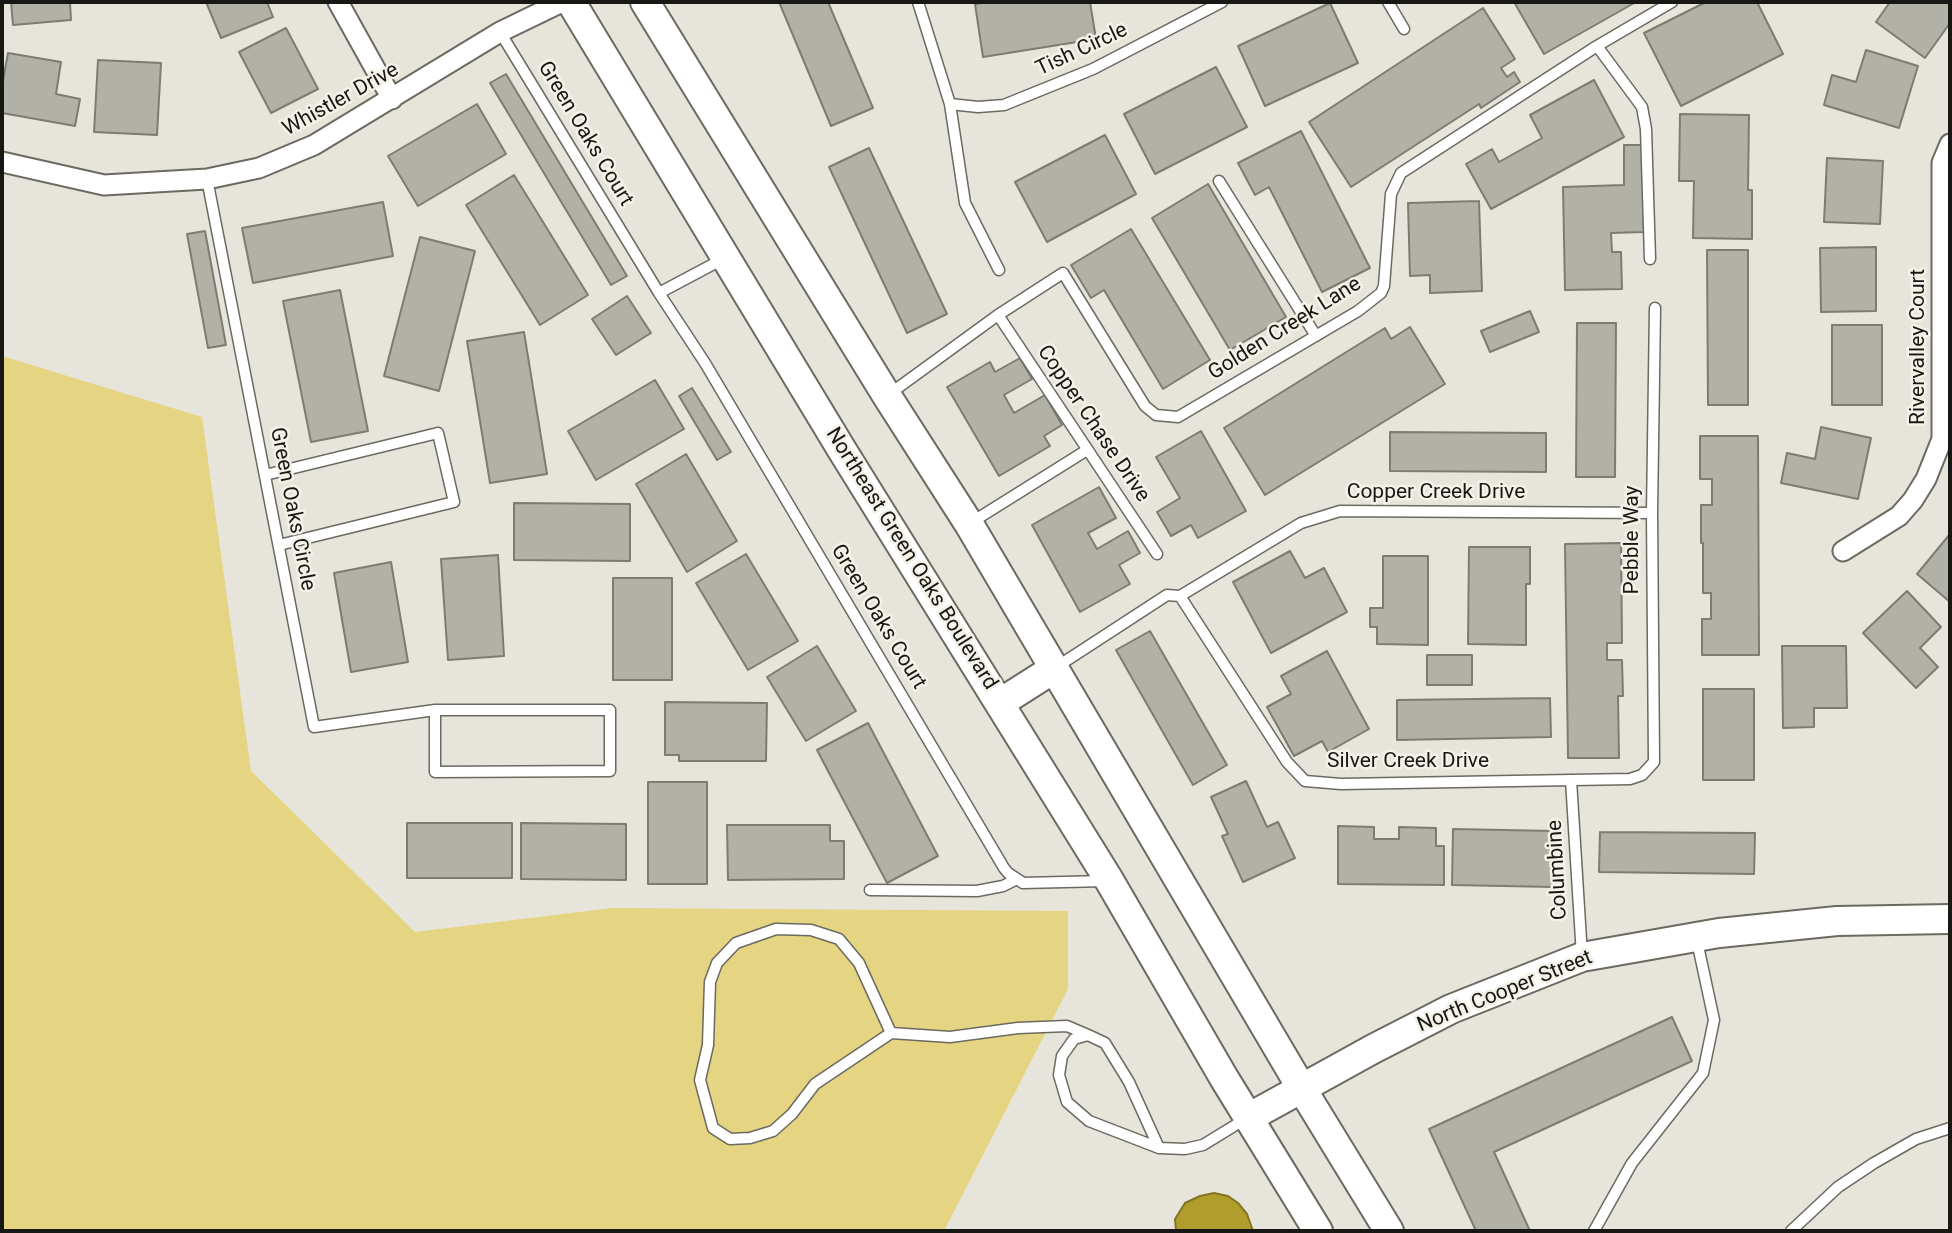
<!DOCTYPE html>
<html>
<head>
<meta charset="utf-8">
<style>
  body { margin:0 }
  #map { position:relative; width:1952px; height:1233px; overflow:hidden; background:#e7e5db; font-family:Roboto,sans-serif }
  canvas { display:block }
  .frame { position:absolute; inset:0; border:4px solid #171713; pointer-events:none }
</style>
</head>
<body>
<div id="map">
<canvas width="1952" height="1233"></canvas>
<div class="frame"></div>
</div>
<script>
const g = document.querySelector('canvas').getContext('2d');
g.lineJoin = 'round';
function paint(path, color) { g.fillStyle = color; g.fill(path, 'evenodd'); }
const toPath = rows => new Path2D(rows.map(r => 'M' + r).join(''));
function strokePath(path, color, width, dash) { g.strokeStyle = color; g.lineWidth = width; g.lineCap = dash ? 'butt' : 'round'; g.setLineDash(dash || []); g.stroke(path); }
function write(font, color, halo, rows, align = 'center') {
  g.font = font + ' Roboto,sans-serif'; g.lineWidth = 5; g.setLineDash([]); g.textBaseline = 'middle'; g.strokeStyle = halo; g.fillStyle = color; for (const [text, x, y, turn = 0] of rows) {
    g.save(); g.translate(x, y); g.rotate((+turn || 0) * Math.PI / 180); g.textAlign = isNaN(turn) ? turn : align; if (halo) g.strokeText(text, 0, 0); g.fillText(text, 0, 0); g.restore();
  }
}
paint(toPath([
  [2,356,202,417,251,771,415,932,612,908,1068,911,1068,989,944,1231,2,1231]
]), '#e5d481');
const water = toPath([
  [1214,1193,1228,1196,1238,1203,1247,1214,1253,1231,1176,1231,1175,1219,1185,1203,1200,1196,1214,1193]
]);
paint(water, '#b19d2b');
strokePath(water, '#837524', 2);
const building = toPath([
  [11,2,70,2,71,20,13,25,11,2],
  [206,2,267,2,273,17,221,38,206,2],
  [779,2,828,2,873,108,831,126,779,2],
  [989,2,1090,2,1096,39,983,57,975,4,989,2],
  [1514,2,1636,2,1544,54,1514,2],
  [1706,2,1757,2,1783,54,1681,106,1644,33,1706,2],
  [1890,2,1950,2,1950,23,1925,58,1876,22,1890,2],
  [1330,3,1358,63,1265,106,1238,46,1330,3],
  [1483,8,1515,59,1501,68,1507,77,1514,72,1520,82,1481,108,1479,104,1351,187,1309,122,1483,8],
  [286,28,318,89,271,113,239,52,286,28],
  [1866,50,1918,66,1899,128,1824,105,1832,75,1856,82,1866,50],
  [8,53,61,62,56,94,80,99,75,126,2,113,2,86,8,53],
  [98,60,161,63,157,135,94,132,98,60],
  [1216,67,1247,127,1155,174,1124,114,1216,67],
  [506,74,627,276,611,285,490,83,506,74],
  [1594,80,1624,137,1491,209,1466,164,1492,149,1499,162,1542,138,1530,115,1594,80],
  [477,104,506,154,418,206,388,156,477,104],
  [1680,114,1749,115,1748,190,1752,190,1752,239,1693,238,1694,181,1679,181,1680,114],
  [1301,131,1370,268,1322,292,1269,187,1255,195,1238,163,1301,131],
  [1105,135,1136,194,1047,242,1015,182,1105,135],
  [1624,145,1642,145,1644,232,1611,233,1612,252,1621,252,1622,289,1565,290,1563,187,1624,185,1624,145],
  [869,148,947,314,907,333,829,167,869,148],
  [1827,158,1883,161,1880,224,1824,222,1827,158],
  [514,175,588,295,540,325,466,205,514,175],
  [1208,184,1286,317,1230,350,1152,218,1208,184],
  [1479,201,1482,291,1430,293,1430,275,1410,276,1408,203,1479,201],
  [383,202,393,256,253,283,242,228,383,202],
  [1131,229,1210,360,1163,389,1104,290,1091,298,1071,265,1131,229],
  [205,231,226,345,208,348,187,234,205,231],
  [420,237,475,251,439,391,384,376,420,237],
  [1876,247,1876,311,1821,312,1820,248,1876,247],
  [1707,250,1748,250,1748,405,1708,405,1707,250],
  [340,290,368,431,311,442,283,301,340,290],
  [627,296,651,333,616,355,592,319,627,296],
  [1530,311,1539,332,1490,352,1481,331,1530,311],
  [1577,323,1616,323,1615,477,1576,477,1577,323],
  [1832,325,1882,325,1882,405,1832,405,1832,325],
  [1410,327,1445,384,1265,495,1224,428,1385,328,1391,339,1410,327],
  [524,332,547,474,490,483,467,341,524,332],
  [1020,358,1032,379,1004,395,1014,413,1045,395,1062,425,1044,436,1050,446,999,476,947,387,990,362,995,372,1020,358],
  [655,380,684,429,596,480,568,431,655,380],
  [692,388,731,452,717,460,679,396,692,388],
  [1821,427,1871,438,1858,499,1781,483,1787,453,1815,459,1821,427],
  [1201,431,1246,511,1198,538,1191,525,1171,536,1157,512,1180,498,1156,457,1201,431],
  [1390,432,1546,433,1546,472,1390,471,1390,432],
  [1700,436,1758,436,1759,655,1702,655,1702,619,1711,619,1711,593,1703,593,1703,543,1701,543,1701,505,1712,505,1712,479,1700,479,1700,436],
  [686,454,737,541,687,572,636,484,686,454],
  [1099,487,1116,518,1088,533,1097,549,1128,531,1140,553,1119,565,1130,584,1080,612,1032,525,1099,487],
  [514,503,630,504,630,561,514,560,514,503],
  [1950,534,1950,602,1917,574,1950,534],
  [1621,543,1622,643,1607,643,1607,660,1622,660,1623,696,1618,696,1619,758,1568,758,1565,544,1621,543],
  [1469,547,1530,547,1530,584,1526,584,1526,645,1468,644,1469,547],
  [1290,551,1305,578,1324,568,1347,612,1271,653,1233,582,1290,551],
  [746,554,798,641,748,670,696,583,746,554],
  [498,555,504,656,448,660,441,559,498,555],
  [1383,556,1428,556,1428,645,1377,644,1377,627,1370,627,1370,608,1383,608,1383,556],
  [391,562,408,662,351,672,334,573,391,562],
  [613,578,672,578,672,680,613,680,613,578],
  [1907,591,1941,627,1920,648,1938,667,1916,688,1863,633,1907,591],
  [1150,631,1227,765,1193,785,1116,650,1150,631],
  [817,646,856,711,806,741,767,677,817,646],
  [1782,646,1846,646,1847,708,1814,708,1814,727,1783,728,1782,646],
  [1327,651,1369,729,1328,752,1322,741,1294,756,1267,707,1291,694,1281,676,1327,651],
  [1427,655,1472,655,1472,685,1427,685,1427,655],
  [1703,689,1754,689,1754,780,1703,780,1703,689],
  [1550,698,1551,737,1397,740,1397,700,1550,698],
  [665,702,767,703,766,761,679,761,679,755,665,755,665,702],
  [868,723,938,856,887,883,817,750,868,723],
  [1246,781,1267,827,1278,822,1295,858,1243,882,1222,836,1228,834,1211,797,1246,781],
  [648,782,707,782,707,884,648,884,648,782],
  [407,823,512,823,512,878,407,878,407,823],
  [521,823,626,824,626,880,521,879,521,823],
  [727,825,830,825,830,841,844,841,844,879,728,880,727,825],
  [1338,826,1374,827,1374,839,1399,839,1399,827,1436,828,1436,846,1444,846,1444,885,1338,884,1338,826],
  [1453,829,1554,831,1553,887,1452,885,1453,829],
  [1600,832,1755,833,1754,874,1599,872,1600,832],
  [1672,1017,1692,1061,1494,1152,1530,1231,1476,1231,1429,1129,1672,1017]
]);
paint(building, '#b2b1a7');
strokePath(building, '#7d7c73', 2);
const lane = toPath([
  [918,2,950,104,965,203,999,270],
  [1388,2,1404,29],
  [500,32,659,293,705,363,1004,868,1008,873,1023,883,1105,881],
  [1597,46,1642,107,1646,129,1650,259],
  [950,104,978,107,1004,105,1093,69,1222,2],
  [207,179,314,727,435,710,610,710,610,771,435,772,435,710],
  [1219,181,1316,336],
  [659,293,723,259],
  [998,315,1157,554],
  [888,395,998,315,1063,273,1145,406,1156,415,1178,417,1358,311,1381,293,1384,286,1391,194,1401,173,1597,46,1672,2],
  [265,475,438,433,454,502,279,545],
  [972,522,1087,450],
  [1180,596,1287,762,1305,781,1341,784,1630,779,1642,775,1654,762,1652,513,1655,308],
  [1058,666,1167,595,1180,596,1301,523,1340,511,1652,513],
  [1571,780,1582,956],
  [870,890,977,891,1003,886,1017,879],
  [891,1033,859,963,839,939,811,930,776,929,736,943,717,963,710,982,708,1045,700,1080,713,1128,730,1139,750,1138,773,1131,792,1114,815,1084,891,1033,950,1037,1018,1028,1067,1026,1088,1035],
  [1159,1148,1129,1082,1105,1043,1088,1035,1074,1039,1062,1056,1059,1075,1067,1102,1089,1121,1159,1148,1185,1149,1203,1145,1247,1118],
  [1594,1231,1632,1163,1703,1073,1714,1020,1697,941],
  [1791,1231,1838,1187,1874,1163,1916,1139,1950,1128]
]);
const street = toPath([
  [338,2,392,99],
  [2,162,104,185,207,179,259,168,314,145,500,32,562,2],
  [1843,551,1899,516,1913,500,1926,479,1942,439,1942,163,1950,144]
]);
const secondary = toPath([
  [571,2,842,450,1109,880,1224,1078,1318,1231],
  [645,2,887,396,969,524,1302,1089,1389,1231],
  [1000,703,1055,668],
  [1248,1118,1373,1049,1451,1009,1582,957,1719,933,1837,921,1950,919]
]);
strokePath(lane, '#6b6960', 13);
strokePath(street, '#6b6960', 23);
strokePath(secondary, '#6b6960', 32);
strokePath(lane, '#fff', 10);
strokePath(street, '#fff', 19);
strokePath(secondary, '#fff', 28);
write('21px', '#171713', '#f4f2e8', [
  ["Tish Circle",1082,50,-25],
  ["Whistler Drive",341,100,-29],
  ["Green Oaks Court",585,134,59],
  ["Golden Creek Lane",1285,329,-32],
  ["Rivervalley Court",1919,347,-90],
  ["Copper Chase Drive",1093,424,56],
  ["Copper Creek Drive",1436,493],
  ["Green Oaks Circle",292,509,79],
  ["Pebble Way",1633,540,-90],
  ["Northeast Green Oaks Boulevard",911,559,58],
  ["Green Oaks Court",878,617,59],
  ["Silver Creek Drive",1408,762],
  ["Columbine",1558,870,-93],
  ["North Cooper Street",1505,992,-22]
]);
</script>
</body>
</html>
